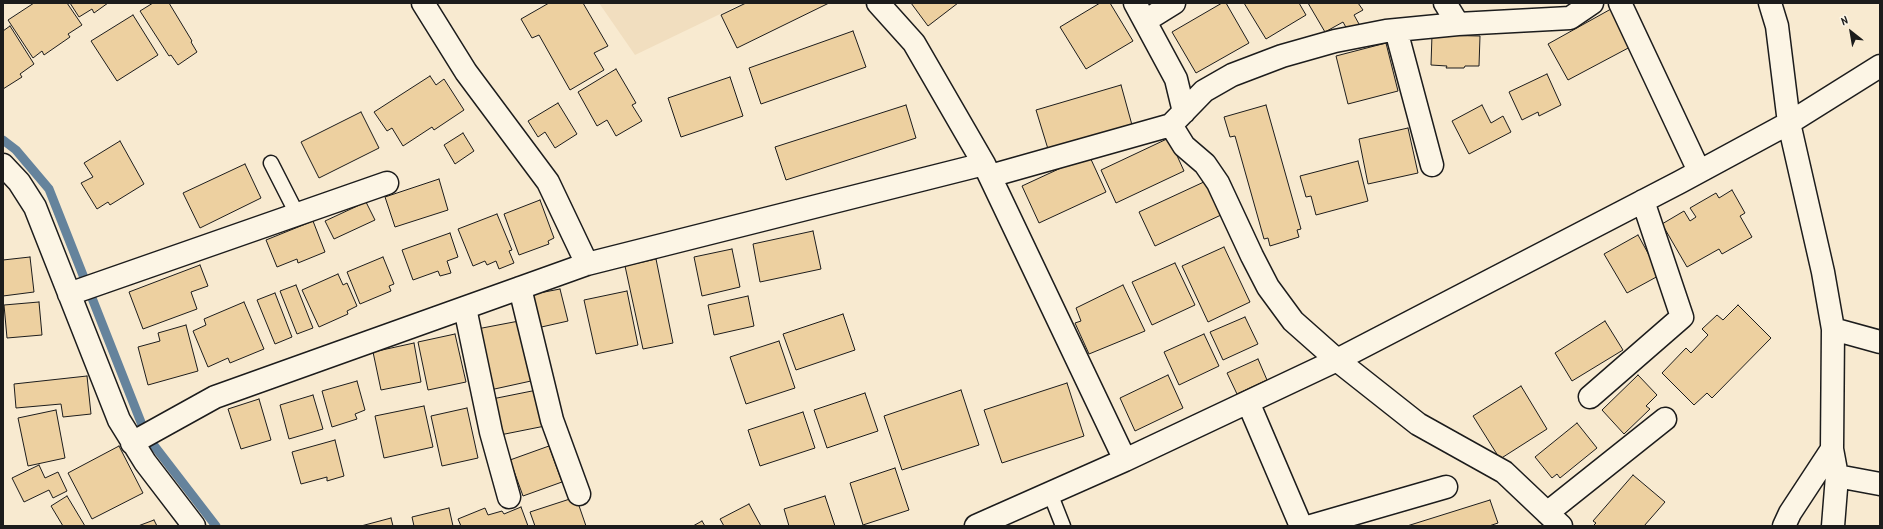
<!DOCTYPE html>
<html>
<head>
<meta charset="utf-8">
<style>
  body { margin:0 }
  #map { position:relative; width:1883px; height:529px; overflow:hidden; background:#f8ead0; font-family:Kalam,sans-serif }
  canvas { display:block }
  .frame { position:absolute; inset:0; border:4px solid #1c1c1c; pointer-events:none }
  .north { position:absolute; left:1831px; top:12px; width:40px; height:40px; -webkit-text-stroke:3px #fcf5e5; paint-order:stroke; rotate:329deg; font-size:11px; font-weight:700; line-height:16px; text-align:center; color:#1c1c1c }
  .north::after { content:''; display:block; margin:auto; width:14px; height:18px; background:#1c1c1c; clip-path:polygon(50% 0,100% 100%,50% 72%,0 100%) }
</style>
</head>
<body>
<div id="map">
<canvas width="1883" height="529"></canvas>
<div class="frame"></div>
<div class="north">N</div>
</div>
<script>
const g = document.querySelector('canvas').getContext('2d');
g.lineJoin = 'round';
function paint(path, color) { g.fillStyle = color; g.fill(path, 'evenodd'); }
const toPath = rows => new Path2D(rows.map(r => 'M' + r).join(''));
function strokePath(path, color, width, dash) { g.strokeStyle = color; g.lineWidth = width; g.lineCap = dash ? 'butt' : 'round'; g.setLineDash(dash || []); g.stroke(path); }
paint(toPath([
  [599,3,743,3,635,55]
]), '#f1debf');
strokePath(toPath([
  [3,140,16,150,49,189,146,435,216,526]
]), '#65839c', 9);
const building = toPath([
  [34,3,67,3,82,25,68,34,70,37,44,55,42,51,33,58,8,20,34,3],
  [70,3,108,3,94,13,92,9,79,17,70,3],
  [153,3,169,3,192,41,191,42,197,52,178,65,171,55,169,56,140,11,153,3],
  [549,3,583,3,608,46,594,53,604,70,570,90,539,35,532,38,521,19,549,3],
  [746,3,829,3,737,48,721,15,746,3],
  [911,3,958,3,928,26,911,3],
  [1100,3,1110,3,1133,41,1086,69,1060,27,1100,3],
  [1222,3,1226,3,1249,43,1196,73,1172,32,1222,3],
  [1244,3,1299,3,1306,15,1266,39,1244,3],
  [1308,3,1358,3,1363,10,1354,15,1359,24,1348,31,1343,22,1325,32,1308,3],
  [1611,9,1632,46,1568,80,1548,44,1611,9],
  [133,15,158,55,117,81,91,41,133,15],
  [10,26,34,64,20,74,22,77,3,89,3,31,10,26],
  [853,31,866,67,761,104,749,68,853,31],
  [1432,35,1480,36,1479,66,1465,66,1464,68,1446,68,1447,66,1431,65,1432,35],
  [1386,43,1398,91,1348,104,1336,56,1386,43],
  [616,69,636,103,632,105,642,121,616,136,607,120,597,126,578,92,616,69],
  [1547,74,1561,105,1539,116,1538,112,1522,120,1509,92,1547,74],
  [430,76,436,85,444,79,464,110,434,130,432,127,403,146,392,128,387,131,374,112,430,76],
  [730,77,743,116,681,137,668,98,730,77],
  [1121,85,1132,125,1048,149,1036,110,1121,85],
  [558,103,577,134,555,148,545,132,538,137,528,121,558,103],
  [906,105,916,138,786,180,775,147,906,105],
  [1266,105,1301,229,1297,230,1299,237,1270,246,1268,238,1264,239,1235,136,1230,137,1224,117,1266,105],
  [1482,105,1491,123,1503,116,1511,132,1469,154,1452,121,1482,105],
  [361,112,379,148,319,178,301,142,361,112],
  [1408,128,1418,173,1368,184,1359,139,1408,128],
  [463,133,474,151,455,164,444,145,463,133],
  [1169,138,1184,171,1116,203,1101,170,1169,138],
  [120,141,144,184,110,205,108,202,97,209,81,183,93,177,84,163,120,141],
  [1089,155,1106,192,1039,223,1022,186,1089,155],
  [1358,161,1368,201,1316,215,1311,196,1306,197,1300,176,1358,161],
  [245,164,261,198,200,228,183,193,245,164],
  [439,179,448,210,395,227,385,197,439,179],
  [1206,181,1221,215,1155,246,1139,212,1206,181],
  [1732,190,1745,213,1740,216,1752,237,1722,254,1719,249,1687,267,1662,224,1684,211,1690,221,1696,217,1690,208,1716,193,1719,198,1732,190],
  [540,200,554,238,548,241,549,244,519,255,504,214,540,200],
  [366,202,375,220,334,239,325,221,366,202],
  [497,214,512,250,509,251,514,263,499,269,496,261,487,265,485,261,473,266,458,229,497,214],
  [313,221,325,252,298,263,297,259,277,267,266,240,313,221],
  [813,231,821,269,760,282,753,244,813,231],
  [450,233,458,257,447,261,451,273,440,276,438,271,413,280,402,250,450,233],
  [1638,235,1660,275,1627,293,1604,254,1638,235],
  [1224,247,1250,302,1208,322,1182,266,1224,247],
  [732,249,740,287,702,296,694,257,732,249],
  [30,257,34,292,3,296,3,260,30,257],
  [383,257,394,284,389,286,391,291,360,304,347,272,383,257],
  [656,259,673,343,643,349,625,266,656,259],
  [1175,263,1195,305,1152,325,1132,282,1175,263],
  [200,265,208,286,191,292,197,309,143,329,129,292,200,265],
  [338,274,343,285,347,283,357,306,347,311,348,314,319,327,302,290,338,274],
  [296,285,313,328,297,334,280,291,296,285],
  [1123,285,1145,331,1089,354,1075,323,1081,321,1076,308,1123,285],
  [560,289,568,321,537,328,529,295,560,289],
  [627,291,638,345,596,354,584,300,627,291],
  [275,293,292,337,275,344,257,300,275,293],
  [748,296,754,326,714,335,708,305,748,296],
  [39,302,42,335,7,338,4,305,39,302],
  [244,302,264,349,230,363,228,358,208,367,193,331,206,325,204,319,244,302],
  [1738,305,1771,338,1712,398,1707,393,1694,405,1662,373,1686,348,1691,353,1708,335,1702,329,1717,315,1723,320,1738,305],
  [843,314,855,350,796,370,783,334,843,314],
  [1245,317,1258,344,1223,360,1210,332,1245,317],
  [519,321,531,381,490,390,477,329,519,321],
  [1605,321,1623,350,1572,381,1555,353,1605,321],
  [186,325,198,371,148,385,138,347,160,341,158,333,186,325],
  [455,334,466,382,428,390,418,342,455,334],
  [1204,334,1219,366,1179,385,1164,352,1204,334],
  [779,341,795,388,746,404,730,357,779,341],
  [414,343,421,382,381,390,373,352,414,343],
  [1258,359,1267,380,1237,394,1227,373,1258,359],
  [1168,375,1183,408,1135,431,1120,398,1168,375],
  [1638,375,1657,395,1646,406,1650,409,1624,434,1602,410,1638,375],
  [87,376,91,414,63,417,61,404,16,408,14,384,87,376],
  [357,381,365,410,355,414,357,419,332,427,322,391,357,381],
  [1067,383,1084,436,1002,463,984,410,1067,383],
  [1521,386,1547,429,1500,459,1473,416,1521,386],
  [537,390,545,426,500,435,492,399,537,390],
  [961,390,979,445,902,470,884,416,961,390],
  [865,393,878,431,827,448,814,410,865,393],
  [313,395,323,429,289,439,280,405,313,395],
  [259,399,271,440,241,449,228,409,259,399],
  [424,406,433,447,384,458,375,416,424,406],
  [467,408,478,458,442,466,431,416,467,408],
  [56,410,65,458,28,466,18,418,56,410],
  [803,412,815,448,760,466,748,430,803,412],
  [1577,423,1597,448,1560,478,1557,474,1552,478,1535,457,1577,423],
  [335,440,344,476,327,481,327,477,301,484,292,452,335,440],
  [119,446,143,493,92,519,68,473,119,446],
  [549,446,562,482,523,496,510,460,549,446],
  [39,465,45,478,58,472,67,491,53,498,49,490,24,502,12,478,39,465],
  [895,468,909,510,863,525,850,483,895,468],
  [1633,475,1665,502,1644,526,1593,526,1596,523,1593,521,1633,475],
  [67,496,85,526,63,526,51,506,67,496],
  [825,496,835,526,789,526,784,509,825,496],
  [576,497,586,526,535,526,530,512,576,497],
  [1490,500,1498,523,1489,526,1407,526,1490,500],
  [749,504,761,526,724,526,720,519,749,504],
  [521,507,528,526,461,526,458,519,485,508,488,515,502,511,504,514,521,507],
  [449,508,453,526,414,526,412,517,449,508],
  [391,518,393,526,361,526,391,518],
  [154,520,157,526,138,526,154,520],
  [702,521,705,526,693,526,702,521]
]);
paint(building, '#edd0a0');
strokePath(building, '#1c1c1c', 1);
const lane = toPath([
  [271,163,297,214],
  [1050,493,1063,526]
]);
const street = toPath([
  [423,3,466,72,548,182,587,264],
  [878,3,914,43,984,164,1125,460],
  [1135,3,1176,79,1184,112],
  [1445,3,1458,24],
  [1620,3,1699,171],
  [1770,3,1777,26,1789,123,1823,272,1833,329,1832,449,1837,476,1833,526],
  [1145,21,1174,3],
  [1396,30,1432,165],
  [1171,125,1184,146,1205,164,1218,183,1252,256,1268,287,1293,321,1337,360,1418,424,1504,472,1561,526],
  [3,165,19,182,35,207,119,420,145,462,194,526],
  [990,176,1171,125,1204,91,1232,75,1282,56,1335,41,1386,31,1458,24,1570,18,1592,3],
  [520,288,552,420,579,494],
  [69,294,387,183],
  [465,308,491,432,509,497],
  [1833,329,1880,342],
  [1590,397,1682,317,1643,201],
  [1248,402,1301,526],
  [132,443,215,397,587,264,984,164],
  [1837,476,1880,484],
  [1547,513,1665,419],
  [976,526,1125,460,1337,360,1680,182,1789,123,1880,66],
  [1311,526,1446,487],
  [1784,526,1790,513,1832,449]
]);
strokePath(lane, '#1c1c1c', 17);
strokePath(street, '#1c1c1c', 25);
strokePath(lane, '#fcf5e5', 14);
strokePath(street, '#fcf5e5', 22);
</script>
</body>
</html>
